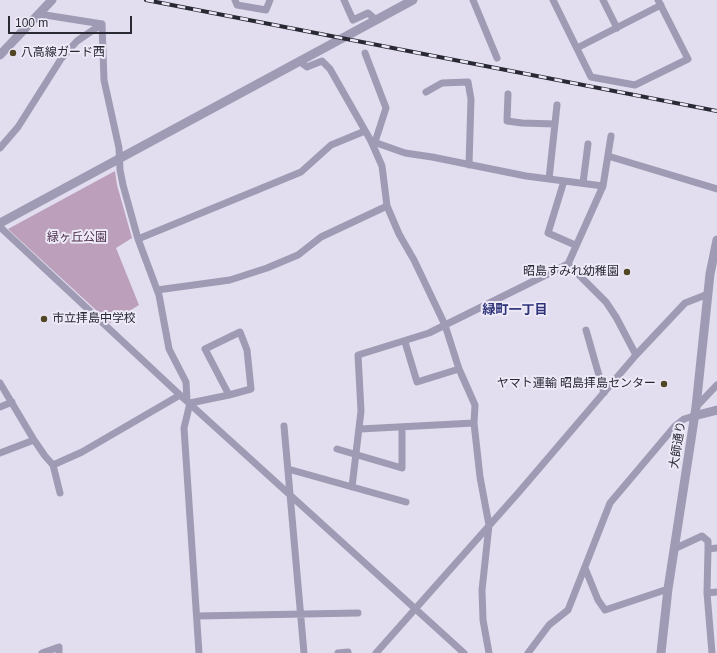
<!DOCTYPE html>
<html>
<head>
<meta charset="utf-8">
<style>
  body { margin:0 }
  #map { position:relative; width:717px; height:653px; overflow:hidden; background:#e2deef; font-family:Helvetica,sans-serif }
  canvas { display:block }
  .scale { position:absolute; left:8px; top:16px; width:124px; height:18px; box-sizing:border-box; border:2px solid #292934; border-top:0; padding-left:5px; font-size:12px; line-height:14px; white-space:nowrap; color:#292934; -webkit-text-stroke:3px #ede9f7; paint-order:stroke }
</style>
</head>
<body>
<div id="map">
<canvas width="717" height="653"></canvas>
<div class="scale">100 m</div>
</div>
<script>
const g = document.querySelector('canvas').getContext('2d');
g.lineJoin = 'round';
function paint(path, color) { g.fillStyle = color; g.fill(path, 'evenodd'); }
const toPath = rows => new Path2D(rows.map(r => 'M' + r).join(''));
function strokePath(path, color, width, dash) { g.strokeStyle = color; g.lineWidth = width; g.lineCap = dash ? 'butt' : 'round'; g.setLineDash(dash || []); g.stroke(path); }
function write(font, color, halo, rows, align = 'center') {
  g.font = font + ' Helvetica,"Noto Sans JP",sans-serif'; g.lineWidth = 4; g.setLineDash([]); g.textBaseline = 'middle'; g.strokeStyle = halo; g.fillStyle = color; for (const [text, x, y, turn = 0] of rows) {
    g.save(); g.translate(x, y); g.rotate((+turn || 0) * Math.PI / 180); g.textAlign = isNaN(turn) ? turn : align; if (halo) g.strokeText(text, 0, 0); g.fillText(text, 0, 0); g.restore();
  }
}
paint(toPath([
  [115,171,117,185,132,238,116,248,139,305,110,323,8,229]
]), '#bc9fbb');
strokePath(toPath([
  [235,0,237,5,266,10,270,0],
  [344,0,353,20,368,13,376,20],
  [473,0,497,58],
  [553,0,591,77,635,85,688,59,658,0],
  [603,0,617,28],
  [39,14,102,24,104,80,119,148,120,170,123,185,138,239,159,295,169,349,186,382,187,401],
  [577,48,661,5],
  [365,53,386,108,375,142],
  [299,61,307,67,322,61,330,69,371,141,382,166,387,206,399,234,414,260,445,325,459,369,475,405,474,423,480,477,489,525,482,590,483,620,489,653],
  [426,92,442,83,468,82,471,99,469,165],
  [508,94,507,121,522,123,555,124],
  [371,141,405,153,432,157,526,176,603,186],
  [0,148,18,127,61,59,77,41,102,24],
  [608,156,717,189],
  [549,179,557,105],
  [564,181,548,233,575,245],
  [583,183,588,144],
  [0,227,180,395,464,653],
  [138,239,301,172,331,145,365,131],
  [568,264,606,302,616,317,636,355],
  [157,290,230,280,267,268,298,255,321,237,387,206],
  [586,330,604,393],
  [405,342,417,382,459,369],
  [0,383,34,440,45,456,53,465,60,493],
  [190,403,184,428,199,653],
  [190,403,229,395,251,389,247,350,240,332,205,349,229,395],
  [0,407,12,402],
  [696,407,717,385],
  [284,426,304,653],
  [360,429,474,423],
  [337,449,402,468,402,427],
  [0,453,34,440],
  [53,465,82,452,180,395],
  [288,469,406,502],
  [352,487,361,411,358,355,429,333,568,264,603,186,611,136],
  [674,549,702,536,708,541,708,549,717,548],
  [708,549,707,593,712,653],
  [585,568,598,600,605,610,668,589],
  [707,593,717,592],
  [197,616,358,613],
  [42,653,59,647,59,653],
  [338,653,348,652],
  [376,653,519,492,636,355,685,303,708,294],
  [528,653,549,625,568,610,610,503,675,426,684,419,694,416]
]), '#9f9bb4', 7);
strokePath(toPath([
  [0,55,52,0],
  [0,223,413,0],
  [694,416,717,410],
  [661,653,668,589,696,407,710,274,717,240]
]), '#9f9bb4', 9);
const rail = toPath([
  [146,0,717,111]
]);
strokePath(rail, '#292934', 4);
strokePath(rail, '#ede9f7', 2.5, [8]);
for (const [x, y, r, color] of [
  [13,53,4,"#514624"],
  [627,272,4,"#514624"],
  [44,319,4,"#514624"],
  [664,384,4,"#514624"]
]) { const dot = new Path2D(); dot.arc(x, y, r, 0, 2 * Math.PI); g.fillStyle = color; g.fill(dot); strokePath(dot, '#ede9f7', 1.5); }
write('12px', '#292934', '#ede9f7', [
  ["八高線ガード西",21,53],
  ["昭島すみれ幼稚園",619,272,"right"],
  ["市立拝島中学校",52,319],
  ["ヤマト運輸 昭島拝島センター",656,384,"right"]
], 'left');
write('12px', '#4f304d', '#ede9f7', [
  ["緑ヶ丘公園",77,238]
]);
write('12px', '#292934', '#ede9f7', [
  ["大師通り",678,445,-81]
]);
write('bold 13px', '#2d3279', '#ede9f7', [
  ["緑町一丁目",515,310]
]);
</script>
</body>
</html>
